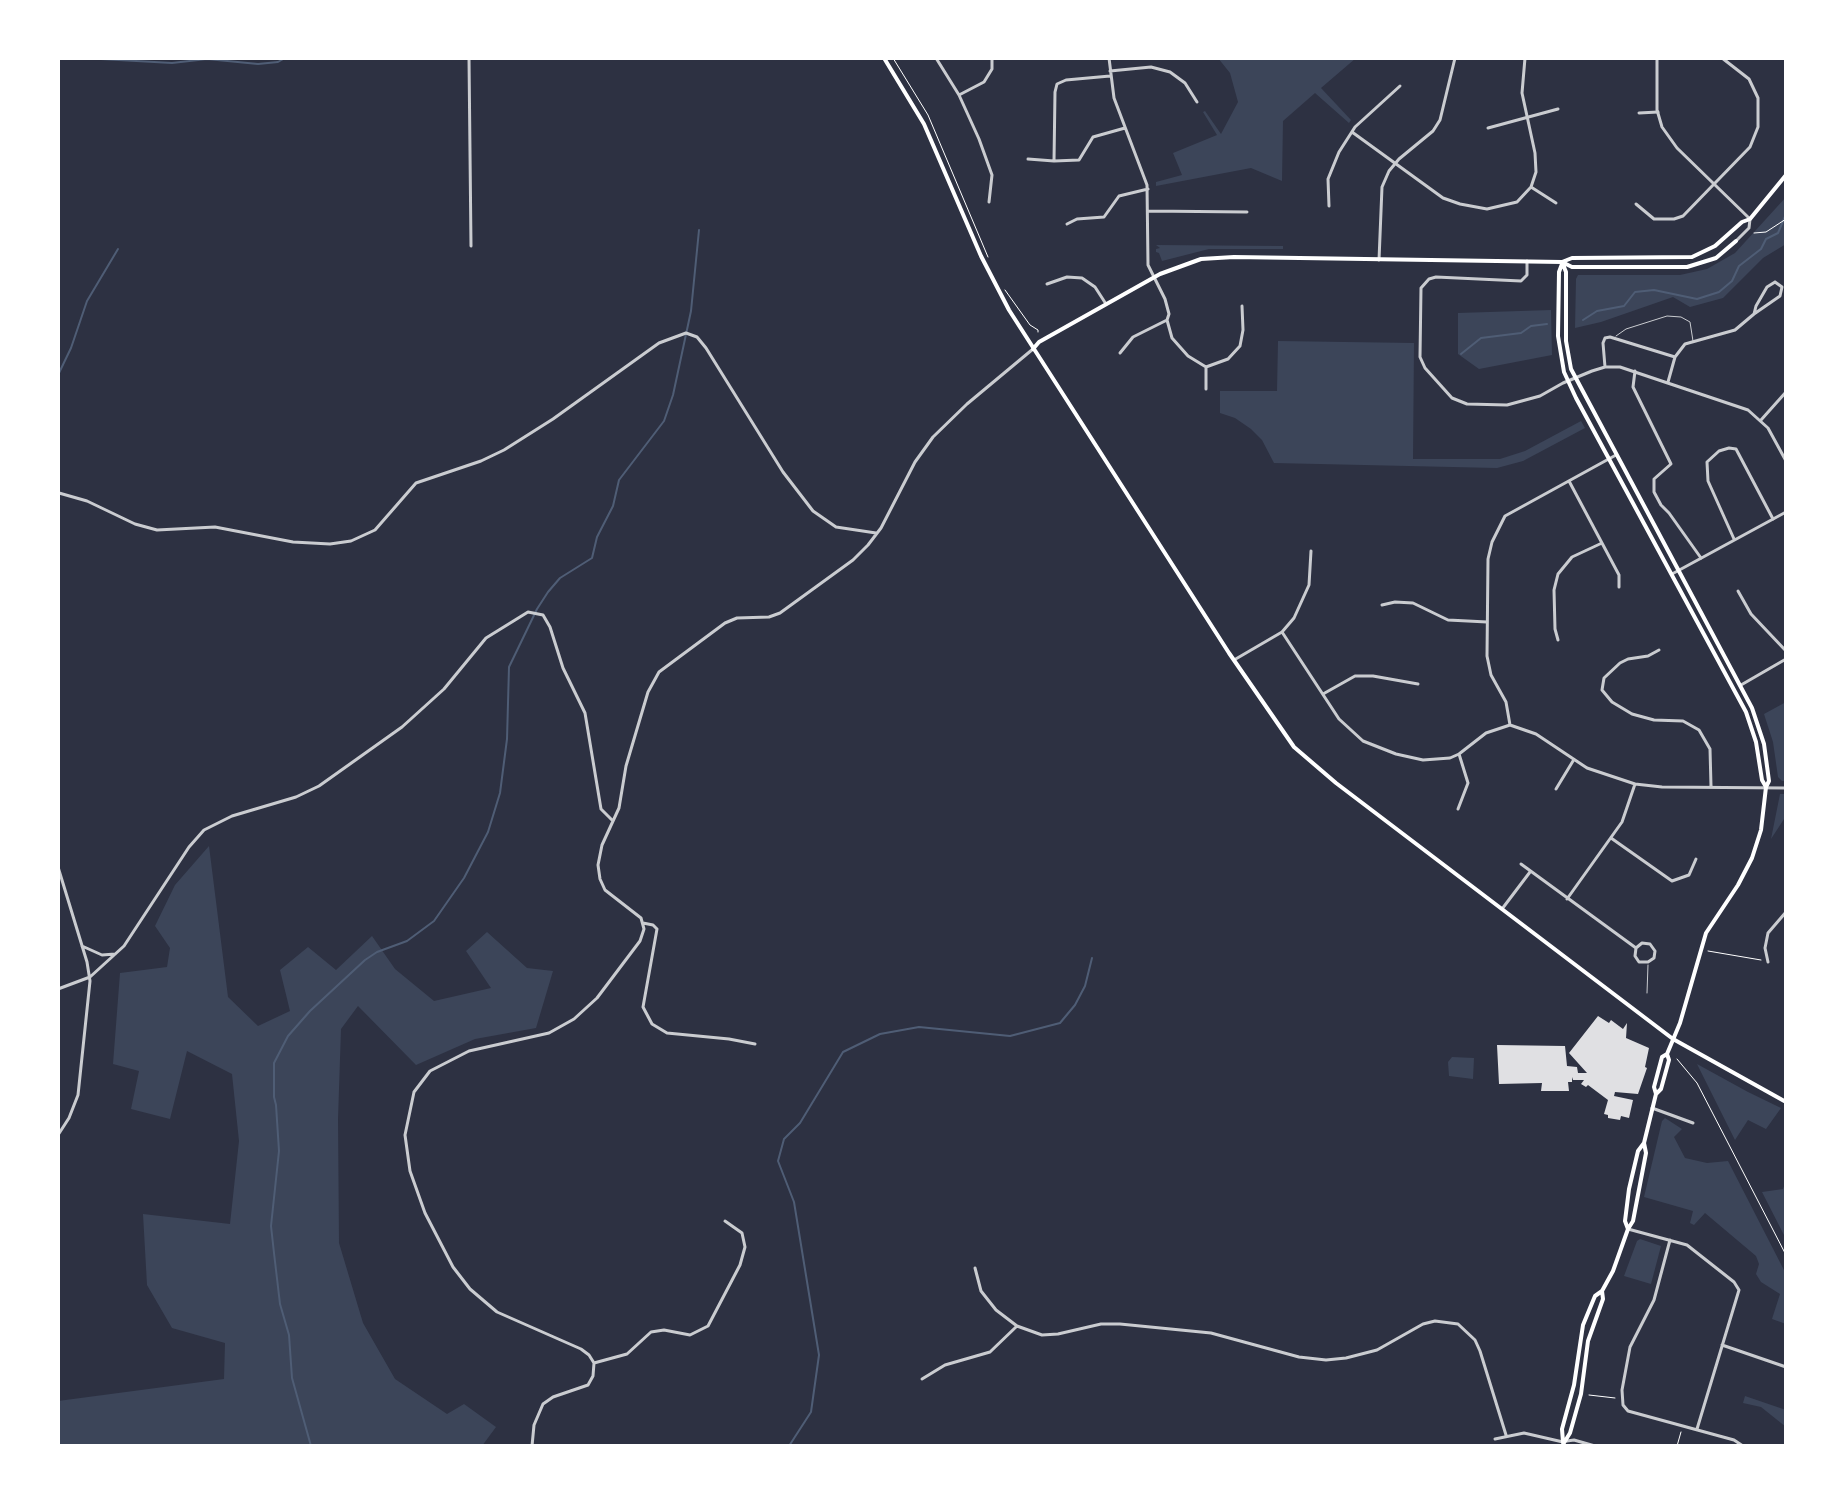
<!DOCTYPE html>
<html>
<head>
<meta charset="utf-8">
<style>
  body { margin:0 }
  #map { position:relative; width:1844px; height:1504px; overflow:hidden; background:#2d3142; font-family:Ubuntu,sans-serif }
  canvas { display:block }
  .frame { position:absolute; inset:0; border:60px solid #fff; pointer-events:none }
</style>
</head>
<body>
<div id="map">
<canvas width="1844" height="1504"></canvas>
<div class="frame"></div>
</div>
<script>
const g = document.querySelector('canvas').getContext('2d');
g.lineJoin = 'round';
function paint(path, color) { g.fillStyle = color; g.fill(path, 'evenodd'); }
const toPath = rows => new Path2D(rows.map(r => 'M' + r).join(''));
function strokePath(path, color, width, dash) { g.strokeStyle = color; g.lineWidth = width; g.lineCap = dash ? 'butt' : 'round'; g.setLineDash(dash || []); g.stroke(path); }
paint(toPath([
  [1218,58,1356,58,1321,88,1351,120,1349,123,1315,93,1283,121,1282,181,1251,168,1156,186,1156,182,1182,175,1173,153,1217,135,1203,112,1205,111,1221,134,1238,102,1230,73],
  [1786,197,1786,244,1763,258,1723,298,1690,307,1673,297,1601,322,1575,328,1576,279,1578,275,1680,275,1707,269,1735,253],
  [1156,245,1283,246,1283,249,1209,249,1162,261,1159,253,1156,252,1156,249,1160,248],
  [1551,310,1552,355,1479,369,1458,354,1458,313],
  [1278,341,1414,343,1413,459,1500,459,1525,451,1581,421,1585,428,1523,461,1497,468,1274,463,1262,440,1251,429,1235,418,1220,413,1220,391,1277,391],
  [1786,702,1786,781,1782,781,1778,777,1773,742,1764,714],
  [1780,794,1786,794,1786,816,1771,839],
  [209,846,228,997,258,1026,290,1011,280,970,308,947,336,970,372,936,395,969,434,1001,491,988,466,951,487,932,527,968,553,971,536,1028,475,1039,416,1065,358,1006,341,1029,338,1119,339,1243,363,1323,395,1379,447,1414,464,1404,496,1427,482,1446,58,1446,58,1401,224,1379,225,1343,172,1328,147,1285,143,1214,230,1224,239,1141,232,1074,187,1051,170,1119,131,1109,139,1071,113,1064,120,973,167,967,170,948,155,926,175,885],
  [1452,1057,1474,1058,1473,1079,1449,1076,1448,1062],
  [1697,1064,1748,1092,1781,1108,1766,1129,1748,1120,1735,1140],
  [1665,1118,1682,1129,1674,1137,1685,1158,1707,1163,1728,1161,1786,1274,1786,1324,1772,1319,1780,1294,1761,1282,1756,1274,1759,1264,1756,1256,1705,1213,1694,1225,1690,1223,1693,1211,1644,1197,1662,1121],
  [1786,1181,1786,1239,1762,1192,1783,1189],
  [1640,1239,1661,1246,1651,1284,1624,1276,1637,1241],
  [1745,1396,1786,1410,1786,1427,1761,1407,1743,1403]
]), '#3c4559');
strokePath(toPath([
  [83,58,172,63,207,59,258,64,278,62,285,58],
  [1583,320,1597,311,1624,306,1635,292,1654,290,1697,299,1719,292,1732,281,1739,266,1761,249,1766,239,1778,233,1786,214],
  [1461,354,1481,338,1521,333,1531,326,1547,324],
  [58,375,71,348,87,301,118,249],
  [311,1446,292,1378,289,1335,280,1304,274,1253,271,1226,279,1151,276,1105,274,1097,274,1063,288,1036,310,1011,365,960,377,952,407,941,434,921,464,878,488,832,500,793,507,739,509,667,537,609,548,592,560,578,592,558,597,537,613,506,619,480,664,421,673,395,691,311,699,230],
  [789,1446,811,1412,819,1355,794,1202,778,1161,784,1139,800,1123,843,1052,880,1034,919,1027,1010,1036,1060,1023,1075,1005,1085,986,1092,958]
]), '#4f5d75', 2);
paint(toPath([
  [1598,1016,1609,1023,1611,1020,1623,1029,1627,1023,1626,1038,1649,1048,1645,1067,1647,1068,1638,1094,1615,1092,1614,1096,1633,1100,1629,1118,1621,1116,1620,1120,1608,1118,1608,1115,1604,1114,1608,1100,1588,1085,1586,1087,1581,1084,1584,1080,1573,1080,1572,1077,1572,1082,1568,1082,1569,1091,1541,1091,1542,1083,1499,1084,1497,1045,1565,1046,1567,1066,1577,1067,1578,1073,1587,1073,1569,1053]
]), '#e0e0e3');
strokePath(toPath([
  [893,58,928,115,988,257],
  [1754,233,1766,232,1786,219],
  [1005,290,1030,325,1038,330,1038,332],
  [1708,951,1761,960],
  [1677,1059,1697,1083,1786,1255],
  [1589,1395,1615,1398],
  [1677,1446,1681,1432]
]), '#fff', 1);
strokePath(toPath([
  [1616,336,1626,329,1667,316,1681,317,1690,322,1693,341],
  [1647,993,1648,965]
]), '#caccd0', 1);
strokePath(toPath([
  [469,58,471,246],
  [936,58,959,95,979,139,992,175,989,202],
  [1109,58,1114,98,1147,185,1148,265,1165,299,1169,314,1167,320,1172,338,1188,356,1206,367],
  [1110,71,1151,67,1170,72,1185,83,1197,102],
  [1110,76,1066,80,1057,84,1055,92,1054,161,1079,160,1093,137,1125,128],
  [959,95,984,82,992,69,992,58],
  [1639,113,1658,112],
  [1488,128,1558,109],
  [1352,132,1443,198,1460,204,1487,209,1517,202,1531,187,1536,172,1535,153,1522,93,1525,58],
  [1028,159,1054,161],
  [1531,187,1556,203],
  [1636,204,1654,219,1674,219,1683,216,1750,147,1758,127,1758,98,1749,79,1722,58],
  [1329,206,1328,179,1339,152,1355,127,1400,86],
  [1148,211,1247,212],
  [1067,224,1077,219,1104,217,1119,196,1148,189],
  [1379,260,1382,187,1389,171,1399,159,1433,131,1440,120,1455,58],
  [1527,261,1527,275,1521,281,1436,277,1429,279,1421,288,1420,357,1425,368,1452,398,1467,404,1507,405,1540,396,1563,383,1592,371,1605,367,1620,367,1748,410,1768,428,1786,461],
  [1775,282,1782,287,1780,296,1754,314,1756,306,1767,287,1775,282],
  [1047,284,1067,277,1082,278,1095,287,1106,304],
  [1120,353,1133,337,1167,320],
  [1206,367,1228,359,1240,346,1243,330,1242,306],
  [1206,367,1206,389],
  [1605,367,1603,343,1605,338,1610,337,1675,357],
  [1635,371,1633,387,1671,464,1654,479,1654,492,1661,505,1669,513,1701,558],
  [1668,382,1675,357,1685,344,1735,330,1754,314],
  [58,415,58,514],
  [1761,420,1786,392],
  [1569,481,1619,575,1619,587],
  [59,493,87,501,135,524,157,530,215,527,293,542,330,544,351,541,375,530,416,483,481,461,504,450,553,419,659,343,686,333,697,337,706,348,783,472,813,511,836,527,876,533],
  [1734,539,1708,481,1707,462,1719,451,1729,448,1736,449,1773,519],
  [1738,591,1751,614,1786,651],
  [1382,605,1395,602,1413,603,1448,620,1487,622],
  [1282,632,1339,719,1363,741,1396,754,1423,760,1450,758,1459,754,1486,733,1510,725,1536,734,1587,768,1635,784,1662,787,1786,788],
  [1558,640,1555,629,1554,590,1558,574,1572,557,1602,543],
  [1659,650,1648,656,1628,659,1620,663,1604,678,1602,690,1612,702,1632,714,1654,720,1683,721,1699,730,1710,749,1711,786],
  [1234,660,1282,632,1294,618,1309,585,1311,551],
  [1741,685,1786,659],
  [1323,694,1355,676,1373,676,1418,684],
  [1510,725,1506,702,1491,675,1487,656,1488,559,1492,542,1505,516,1616,455],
  [1556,789,1573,761],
  [1458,809,1468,783,1459,754],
  [1611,838,1672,881,1689,875,1696,859],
  [1521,864,1636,948,1635,956,1639,962,1648,962,1654,958,1655,951,1650,944,1642,943,1636,948],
  [58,867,87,962,90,981,78,1095,69,1118,58,1135],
  [1567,899,1622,822,1635,784],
  [1502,909,1530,872],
  [643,923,653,925,657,929,643,1007,652,1024,667,1033,729,1039,755,1044],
  [82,946,102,955,115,954],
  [1768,962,1765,948,1768,933,1786,912],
  [58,989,90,977,124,946,189,847,204,830,232,816,296,797,319,786,402,727,444,689,486,638,528,612,543,615,550,627,563,668,585,713,601,809,613,821],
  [1652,1108,1693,1123],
  [1628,1229,1687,1245,1734,1282,1739,1290,1697,1429],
  [1670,1240,1654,1300,1630,1347,1622,1390,1623,1405,1628,1411,1734,1440,1743,1446],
  [975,1268,981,1291,996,1310,1017,1326,1042,1335,1058,1334,1101,1324,1120,1324,1211,1333,1299,1357,1326,1360,1346,1358,1377,1350,1423,1324,1435,1321,1458,1324,1475,1340,1480,1351,1506,1435],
  [1722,1345,1786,1367],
  [594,1363,627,1354,651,1332,664,1330,690,1335,708,1326,740,1265,745,1247,742,1233,725,1221],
  [922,1379,945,1365,990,1352,1017,1326],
  [1495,1439,1524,1433,1563,1442],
  [532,1446,534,1425,543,1404,553,1397,588,1385,593,1376,594,1363,589,1355,581,1349,497,1312,470,1289,453,1267,425,1213,410,1171,405,1135,414,1092,430,1071,469,1051,549,1033,574,1019,597,998,640,941,644,929,641,918,605,890,600,879,598,865,602,845,619,808,626,766,648,692,659,672,725,623,737,618,769,617,780,613,853,560,868,545,881,528,915,462,933,437,967,404,1033,349]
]), '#caccd0', 3);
strokePath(toPath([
  [1657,58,1657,110,1662,127,1677,148,1750,219,1749,228,1736,241],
  [1672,574,1786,512],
  [1567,1441,1574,1440,1595,1446]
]), '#caccd0', 3);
strokePath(toPath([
  [884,58,924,124,981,256,1009,310,1229,653,1294,747,1336,783,1673,1039,1786,1102],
  [1562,262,1566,272,1566,341,1571,369,1752,708,1764,744,1769,781,1766,787,1761,830,1752,858,1738,885,1706,933,1680,1023,1667,1054,1662,1057,1654,1087,1656,1094,1644,1143,1646,1153,1633,1221,1628,1229,1613,1271,1602,1291,1595,1296,1583,1325,1574,1385,1562,1429,1563,1442],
  [1564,263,1572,267,1687,267,1716,258,1736,241],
  [1562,264,1559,272,1558,336,1564,372,1576,398,1746,712,1756,742,1762,780,1766,787],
  [1033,349,1039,342,1160,274,1201,259,1234,257,1562,262,1572,258,1692,257,1715,246,1742,222,1750,219,1786,175],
  [1656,1094,1661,1089,1669,1060,1667,1054],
  [1628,1229,1625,1221,1629,1189,1638,1151,1644,1143],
  [1562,1446,1570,1433,1581,1394,1588,1341,1603,1299,1602,1291]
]), '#fff', 4);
</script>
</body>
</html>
